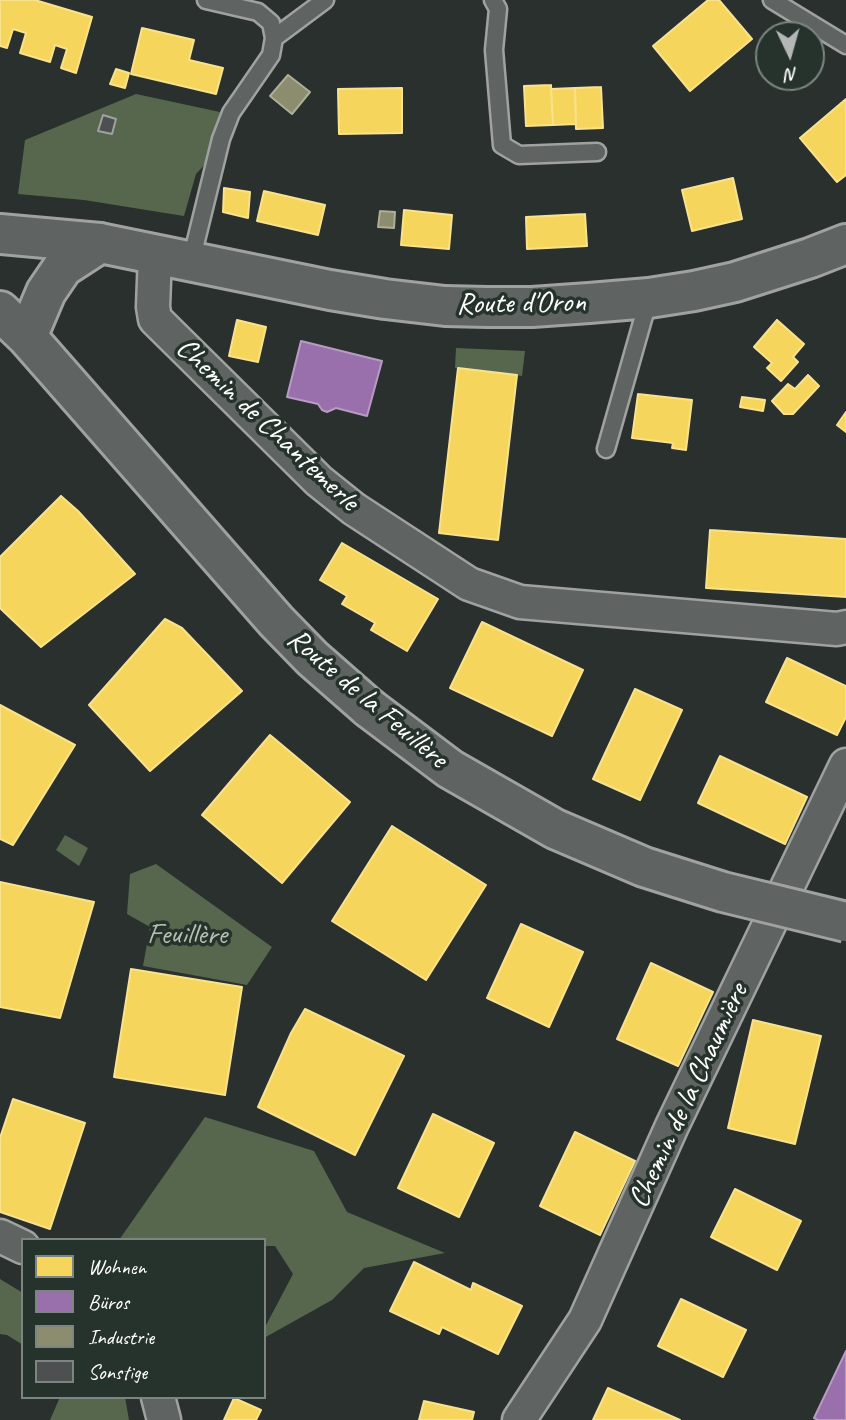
<!DOCTYPE html>
<html>
<head>
<meta charset="utf-8">
<style>
  body { margin:0 }
  #map { position:relative; width:846px; height:1420px; overflow:hidden; background:#29302d; font-family:Caveat,sans-serif }
  canvas { display:block }
  .legend { position:absolute; left:21px; top:1238px; width:245px; height:161px; box-sizing:border-box; background:#26332d; border:2px solid #7d8581; margin:0; padding:9px 12px; list-style:none; font-size:21px; color:#fff }
  .legend li { display:flex; align-items:center; gap:14px; height:35px }
  .legend b { width:35px; border:2px solid #7d8581 }
  .north { position:absolute; left:755px; top:21px; width:70px; height:70px; box-sizing:border-box; background:#26332d; border:2px solid #7d8581; border-radius:50%; rotate:175deg; font-size:19px; font-weight:700; line-height:28px; text-align:center; color:#fff }
  .north::after { content:''; display:block; margin:auto; width:24px; height:32px; background:#b4b7b6; clip-path:polygon(50% 0,100% 100%,50% 72%,0 100%) }
</style>
</head>
<body>
<div id="map">
<canvas width="846" height="1420"></canvas>
<ul class="legend">
<li><b style="height:19px;background:#f6d55c"></b>Wohnen</li>
<li><b style="height:19px;background:#9970ab"></b>Büros</li>
<li><b style="height:19px;background:#8c8c6e"></b>Industrie</li>
<li><b style="height:19px;background:#4d4f50"></b>Sonstige</li>
</ul>
<div class="north">N</div>
</div>
<script>
const g = document.querySelector('canvas').getContext('2d');
g.lineJoin = 'round';
function paint(path, color) { g.fillStyle = color; g.fill(path, 'evenodd'); }
const toPath = rows => new Path2D(rows.map(r => 'M' + r).join(''));
function strokePath(path, color, width, dash) { g.strokeStyle = color; g.lineWidth = width; g.lineCap = dash ? 'butt' : 'round'; g.setLineDash(dash || []); g.stroke(path); }
function write(font, color, halo, rows, align = 'center') {
  g.font = font + ' Caveat,sans-serif'; g.lineWidth = 7; g.setLineDash([]); g.textBaseline = 'middle'; g.strokeStyle = halo; g.fillStyle = color; for (const [text, x, y, turn = 0] of rows) {
    g.save(); g.translate(x, y); g.rotate((+turn || 0) * Math.PI / 180); g.textAlign = isNaN(turn) ? turn : align; if (halo) g.strokeText(text, 0, 0); g.fillText(text, 0, 0); g.restore();
  }
}
paint(toPath([
  [136,94,220,112,208,161,196,174,184,216,84,200,18,194,25,140],
  [456,348,525,351,522,376,455,368],
  [65,835,88,848,79,866,56,850],
  [156,864,272,947,247,985,143,966,150,927,127,914,130,874],
  [205,1117,314,1151,347,1212,445,1253,364,1268,332,1300,264,1338,264,1329,293,1274,275,1246,264,1246,264,1240,119,1240],
  [0,1279,23,1293,23,1345,7,1335,0,1334],
  [60,1397,125,1397,129,1420,50,1420]
]), '#57674d');
const homes = toPath([
  [0,0,35,0,92,17,76,73,61,68,67,49,55,45,50,62,20,53,26,33,13,29,7,48,0,46,0,0],
  [708,0,719,0,752,39,690,91,653,46,708,0],
  [142,28,194,40,189,60,223,68,216,94,131,74,142,28],
  [116,69,129,73,125,88,110,84,116,69],
  [551,85,553,125,526,126,524,86,551,85],
  [601,87,603,128,576,129,575,88,601,87],
  [402,88,402,133,339,134,338,89,402,88],
  [575,88,576,124,553,125,551,89,575,88],
  [846,99,846,175,837,182,800,138,846,99],
  [733,178,742,219,692,231,682,190,733,178],
  [224,188,250,192,248,218,223,212,224,188],
  [264,191,325,205,318,235,257,221,264,191],
  [404,210,452,215,449,249,401,245,404,210],
  [585,214,587,246,527,249,526,217,585,214],
  [237,320,266,327,258,362,229,356,237,320],
  [777,320,804,344,793,357,798,362,781,381,767,368,772,363,754,347,777,320],
  [458,368,517,375,498,540,439,533,458,368],
  [808,375,819,386,793,414,784,414,772,401,788,384,795,389,808,375],
  [638,394,692,400,686,450,672,448,673,443,632,438,638,394],
  [742,397,765,400,763,411,740,407,742,397],
  [846,412,846,432,837,425,846,412],
  [61,496,78,511,135,574,41,647,0,608,0,557,61,496],
  [710,530,846,539,846,597,706,588,710,530],
  [342,543,438,599,407,651,371,630,375,623,342,604,347,596,320,580,342,543],
  [165,619,182,628,242,691,150,771,89,705,165,619],
  [482,622,583,670,552,736,450,688,482,622],
  [787,658,846,686,846,717,837,735,766,702,787,658],
  [635,689,682,710,640,800,593,779,635,689],
  [0,705,75,745,13,845,0,839,0,705],
  [270,735,350,802,282,883,202,815,270,735],
  [720,756,807,797,785,844,698,803,720,756],
  [392,826,486,885,426,980,332,921,392,826],
  [0,882,94,902,60,1018,0,1007,0,882],
  [521,924,583,952,549,1027,487,998,521,924],
  [651,963,713,992,678,1066,617,1039,651,963],
  [131,969,242,987,225,1095,114,1077,131,969],
  [305,1009,404,1056,355,1155,258,1107,291,1033,305,1009],
  [753,1020,821,1036,795,1144,728,1128,753,1020],
  [13,1099,85,1123,50,1229,0,1212,0,1138,13,1099],
  [433,1114,494,1143,459,1217,398,1188,433,1114],
  [575,1132,635,1161,600,1235,540,1206,575,1132],
  [735,1189,801,1221,777,1270,711,1237,735,1189],
  [414,1262,471,1290,473,1283,522,1306,498,1354,442,1327,439,1334,390,1311,414,1262],
  [681,1299,746,1330,723,1377,658,1346,681,1299],
  [608,1388,680,1420,593,1420,608,1388],
  [234,1398,261,1410,256,1420,224,1420,234,1398],
  [424,1401,474,1412,472,1420,419,1420,424,1401]
]);
paint(homes, '#f6d55c');
strokePath(homes, '#f9e28d', 2);
const offices = toPath([
  [301,341,382,361,367,416,336,408,327,412,322,410,318,404,287,397,301,341],
  [846,1351,846,1420,818,1420,814,1418,846,1351]
]);
paint(offices, '#9970ab');
strokePath(offices, '#b89bc4', 2);
const industry = toPath([
  [288,75,310,92,292,114,270,96,288,75],
  [380,211,395,212,394,228,378,227,380,211]
]);
paint(industry, '#8c8c6e');
strokePath(industry, '#aeae9a', 2);
const building = toPath([
  [103,115,116,119,112,134,98,131,103,115]
]);
paint(building, '#4d4f50');
strokePath(building, '#9fa2a0', 2);
const service = toPath([
  [493,0,498,9,494,50,502,145,519,155,597,152],
  [772,0,846,45],
  [274,38,325,0],
  [191,261,221,139,231,113,271,55,274,38,271,23,258,12,206,0],
  [606,449,649,298]
]);
const minor = toPath([
  [155,254,153,307,155,319,319,481,354,509,469,584,520,602,837,629,846,627],
  [0,1236,23,1247],
  [158,1397,164,1420],
  [519,1420,585,1320,672,1126,846,765]
]);
const tertiary = toPath([
  [0,234,100,243,330,290,385,299,445,306,487,307,532,307,589,303,649,298,694,291,735,282,810,258,846,244]
]);
const secondary = toPath([
  [0,311,27,337,276,621,312,658,369,708],
  [27,337,46,292,63,267,100,243]
]);
strokePath(service, '#9fa2a0', 21);
strokePath(minor, '#9fa2a0', 37);
strokePath(tertiary, '#9fa2a0', 44);
strokePath(secondary, '#9fa2a0', 44);
strokePath(service, '#5f6362', 16);
strokePath(minor, '#5f6362', 32);
strokePath(tertiary, '#5f6362', 38);
strokePath(secondary, '#5f6362', 38);
const secondaryBridge = toPath([
  [369,708,450,769,555,829,644,867,723,892,846,922]
]);
strokePath(secondaryBridge, '#9fa2a0', 44, []);
strokePath(secondaryBridge, '#5f6362', 38);
write('30px', '#fff', '#26332d', [
  ["Route d'Oron",521,304,-1],
  ["Chemin de Chantemerle",267,425,43],
  ["Route de la Feuillère",367,699,40],
  ["Chemin de la Chaumière",689,1096,-65]
]);
write('30px', '#b7bfb1', '#26332d', [
  ["Feuillère",187,935]
]);
</script>
</body>
</html>
